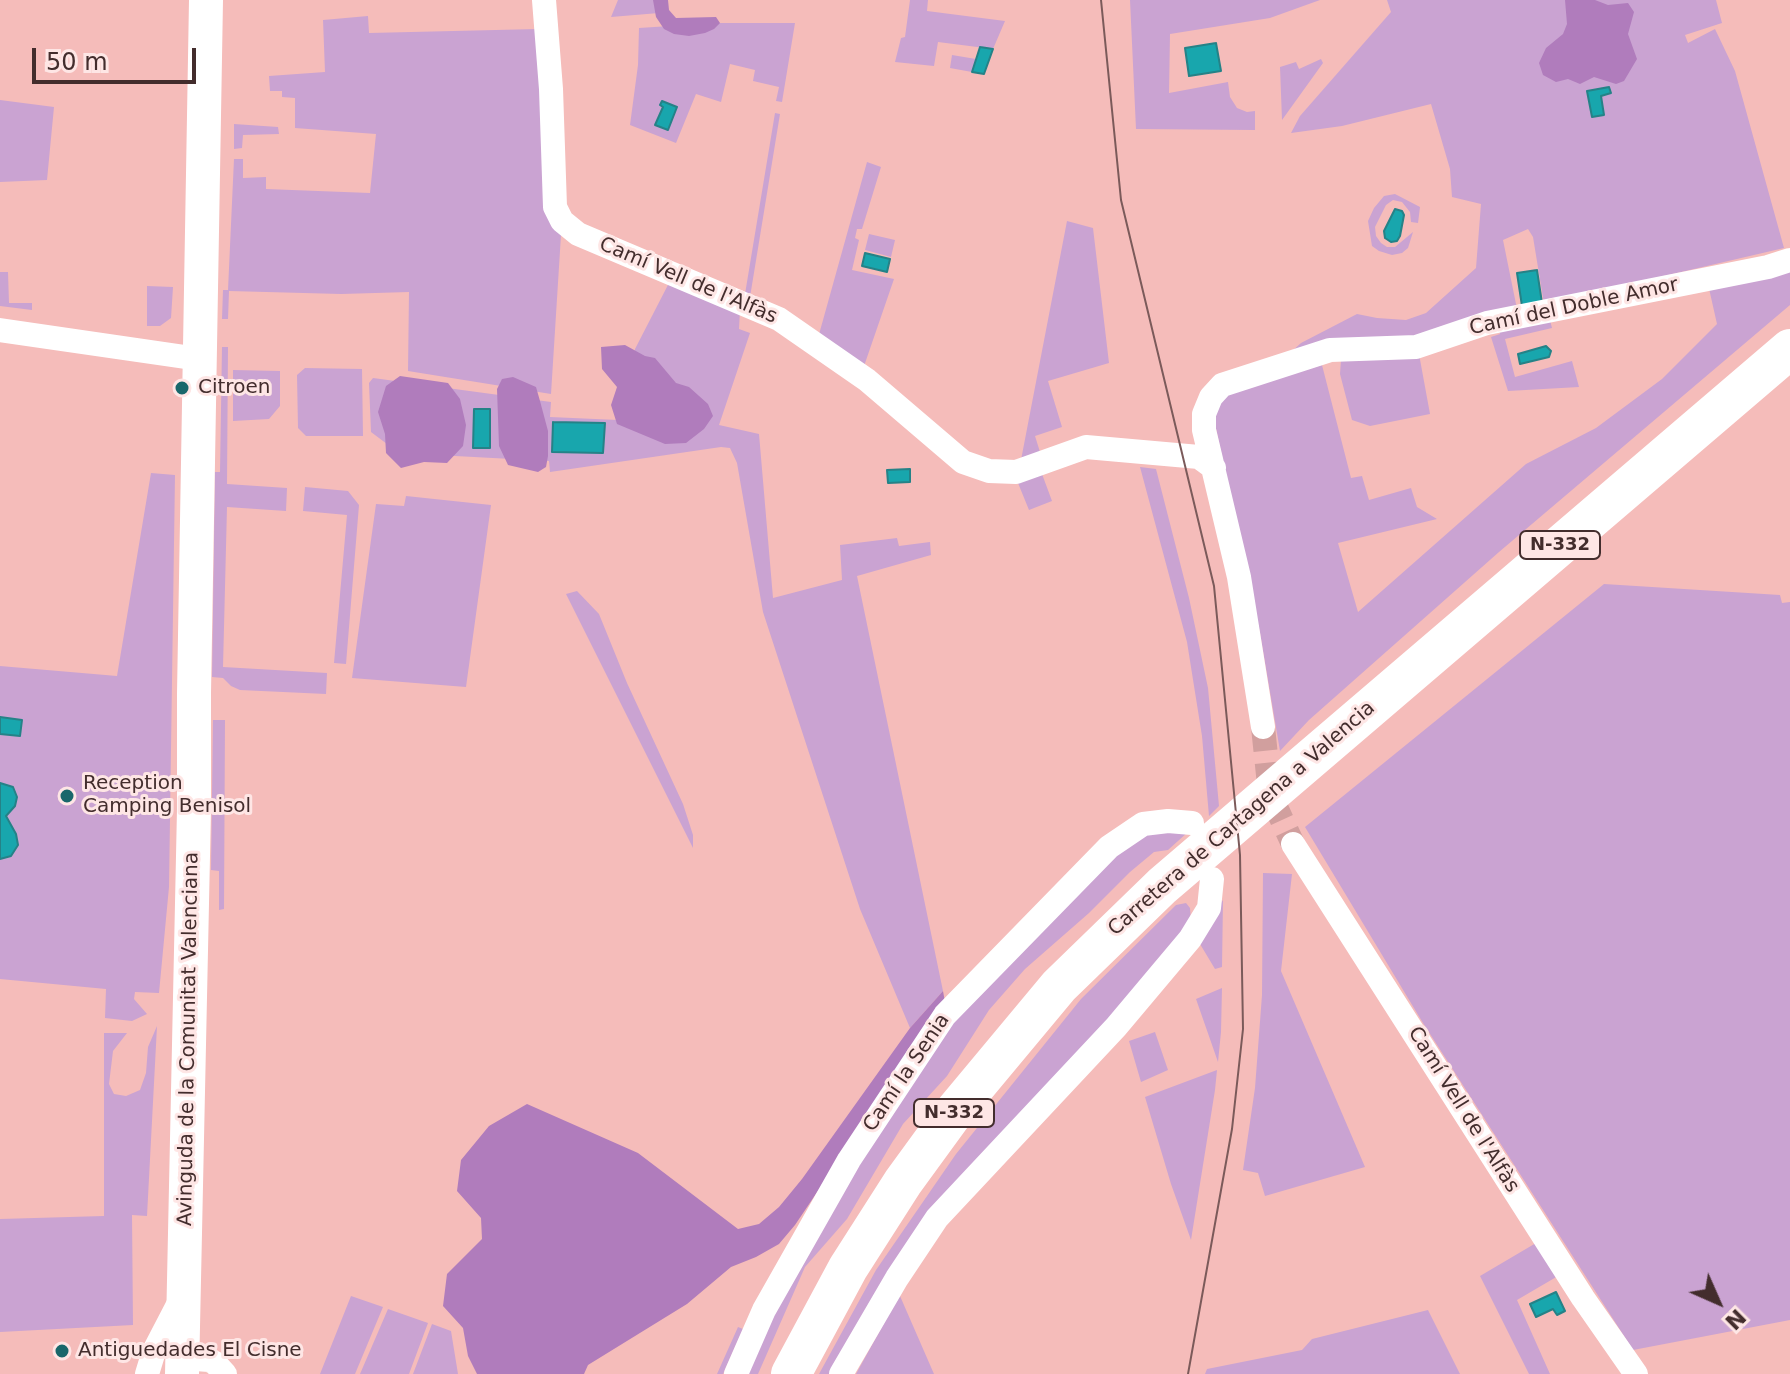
<!DOCTYPE html>
<html>
<head>
<meta charset="utf-8">
<style>
  body { margin:0 }
  #map { position:relative; width:1790px; height:1374px; overflow:hidden; background:#f5bcba; font-family:"DejaVu Sans",sans-serif }
  canvas { display:block }
  .north { position:absolute; left:1678px; top:1262px; width:80px; height:80px; -webkit-text-stroke:6px #fee6e5; paint-order:stroke; rotate:135deg; font-size:22px; font-weight:700; line-height:32px; text-align:center; color:#432d2d }
  .north::after { content:''; display:block; margin:auto; width:28px; height:36px; background:#432d2d; clip-path:polygon(50% 0,100% 100%,50% 72%,0 100%) }
  .scale { position:absolute; left:32px; top:48px; width:164px; height:36px; box-sizing:border-box; border:4px solid #432d2d; border-top:0; padding-left:10px; font-size:24px; line-height:28px; white-space:nowrap; color:#432d2d; -webkit-text-stroke:6px #fee6e5; paint-order:stroke }
</style>
</head>
<body>
<div id="map">
<canvas width="1790" height="1374"></canvas>
<div class="north">N</div>
<div class="scale">50 m</div>
</div>
<script>
const g = document.querySelector('canvas').getContext('2d');
g.lineJoin = 'round';
function paint(path, color) { g.fillStyle = color; g.fill(path, 'evenodd'); }
const toPath = rows => new Path2D(rows.map(r => 'M' + r).join(''));
function strokePath(path, color, width, dash) { g.strokeStyle = color; g.lineWidth = width; g.lineCap = dash ? 'butt' : 'round'; g.setLineDash(dash || []); g.stroke(path); }
function write(font, color, halo, rows, align = 'center') {
  g.font = font + ' "DejaVu Sans",sans-serif'; g.lineWidth = 6; g.setLineDash([]); g.textBaseline = 'middle'; g.strokeStyle = halo; g.fillStyle = color; for (const [text, x, y, turn = 0] of rows) {
    g.save(); g.translate(x, y); g.rotate((+turn || 0) * Math.PI / 180); g.textAlign = isNaN(turn) ? turn : align; if (halo) g.strokeText(text, 0, 0); g.fillText(text, 0, 0); g.restore();
  }
}
paint(toPath([
  [618,0,658,0,659,13,611,17],
  [910,0,928,0,927,11,1005,21,993,49,938,42,934,66,895,62,901,38,905,37],
  [1130,0,1320,0,1270,18,1170,34,1169,93,1228,82,1230,97,1237,108,1247,112,1255,111,1255,130,1136,129],
  [1387,0,1716,0,1722,23,1685,35,1688,43,1715,29,1735,71,1784,248,1544,304,1533,237,1528,229,1503,240,1517,309,1419,340,1290,353,1301,343,1357,314,1377,318,1406,320,1426,313,1476,268,1481,204,1452,197,1450,169,1431,104,1342,126,1291,133,1300,116,1391,12],
  [368,16,369,33,538,29,553,227,561,235,551,394,408,371,409,292,341,294,229,291,228,319,222,319,223,290,228,290,234,159,243,159,243,178,266,177,266,189,370,193,376,134,295,128,295,98,282,97,282,91,270,91,269,76,325,72,323,20],
  [716,23,795,23,782,102,776,101,779,87,753,81,755,70,730,64,721,102,696,94,676,143,630,125,638,65,639,28],
  [952,55,976,59,972,72,950,68],
  [1321,59,1323,63,1282,120,1280,67,1296,62,1299,69],
  [0,100,54,107,47,180,0,182],
  [775,113,780,114,750,297,745,294],
  [234,124,278,127,279,134,243,135,242,148,234,149],
  [867,162,881,167,862,229,857,229,855,238,859,240,852,270,894,279,863,369,818,338],
  [1395,194,1420,207,1418,223,1411,222,1410,212,1402,202,1393,200,1386,205,1375,227,1376,236,1381,243,1387,247,1395,247,1413,232,1408,248,1402,253,1392,255,1379,251,1372,246,1368,221,1374,208,1384,196],
  [1067,221,1093,228,1109,363,1048,381,1062,427,1035,436,1040,452,1021,460],
  [869,234,895,240,891,257,865,250],
  [1790,268,1790,305,1499,552,1309,720,1280,751,1260,633,1215,424,1216,410,1224,394,1322,365,1351,478,1362,476,1369,500,1411,488,1417,507,1437,519,1338,543,1358,612,1526,464,1596,428,1662,379,1717,324,1708,284],
  [0,272,8,272,9,303,32,303,32,310,0,306],
  [670,281,740,310,739,329,750,333,719,425,759,434,773,598,842,580,840,545,897,538,899,546,930,542,931,555,857,576,943,991,910,1028,860,909,763,612,737,463,730,448,721,447,550,472,549,461,399,453,371,432,369,383,373,378,551,402,550,417,618,420,635,349],
  [147,286,173,287,171,318,160,326,147,326],
  [1549,316,1552,328,1505,339,1515,377,1572,361,1579,387,1508,391,1491,337,1500,334,1498,327],
  [222,347,228,347,227,484,287,488,286,511,227,507,223,667,327,673,326,694,240,690,231,686,223,678,212,677,215,472,220,472],
  [1419,354,1430,414,1370,426,1352,420,1340,374,1341,360],
  [305,368,362,369,363,436,306,436,298,428,297,375],
  [233,370,280,371,280,406,269,419,233,421],
  [1140,467,1156,469,1189,598,1208,688,1219,806,1209,816,1202,736,1187,642],
  [151,473,175,475,169,887,159,993,135,992,134,999,147,1014,132,1021,105,1018,106,989,0,979,0,666,117,676],
  [1042,474,1052,501,1029,510,1018,483],
  [305,487,348,491,359,505,346,664,334,663,347,515,303,511],
  [406,496,491,505,466,687,352,678,376,504,404,506],
  [1604,584,1780,595,1782,603,1790,602,1790,1320,1633,1350,1423,1023,1305,827],
  [577,591,599,614,627,683,683,804,693,835,693,848,566,594],
  [213,720,225,720,224,909,219,910,219,871,211,870],
  [1155,829,1188,832,1168,850,1154,852,1130,872,1089,913,1025,969,989,1010,947,1076,903,1124,847,1219,805,1267,758,1374,742,1374,859,1155,953,1017,1109,854],
  [1263,873,1292,874,1281,971,1365,1167,1265,1196,1258,1173,1243,1170,1255,1088,1262,995],
  [1223,900,1222,967,1215,969,1197,939],
  [1186,903,1190,908,1191,922,1076,1057,831,1374,819,1374,876,1270,956,1154,1081,999,1176,905],
  [1222,988,1221,1032,1218,1062,1196,999],
  [157,1026,147,1216,132,1215,133,1325,0,1332,0,1219,104,1216,104,1033,127,1033,113,1051,109,1084,114,1094,126,1096,140,1090,146,1073,148,1047],
  [1155,1032,1168,1070,1141,1082,1129,1041],
  [1217,1070,1215,1090,1191,1240,1171,1184,1145,1097],
  [1536,1243,1558,1276,1517,1300,1550,1374,1529,1374,1480,1276],
  [351,1296,383,1307,355,1374,320,1374],
  [900,1296,934,1374,856,1374,889,1314],
  [388,1309,428,1323,409,1374,360,1374],
  [1428,1310,1460,1374,1205,1374,1207,1369,1302,1350,1312,1339],
  [432,1324,451,1331,458,1374,413,1374],
  [738,1327,743,1329,723,1374,717,1374]
]), '#caa3d2');
paint(toPath([
  [653,0,668,0,669,10,676,18,716,17,720,23,714,29,705,33,689,36,674,34,664,29,656,17],
  [1565,0,1595,0,1608,5,1628,3,1634,12,1628,34,1637,59,1624,81,1616,84,1594,77,1580,84,1568,79,1556,82,1543,75,1539,63,1546,48,1563,34,1567,24],
  [625,345,645,356,655,358,676,383,689,387,708,404,713,416,704,429,686,443,665,444,617,424,611,405,617,387,602,369,601,347],
  [400,376,448,383,460,399,466,425,463,446,447,463,424,462,401,468,386,453,385,434,378,412,386,386],
  [513,377,536,387,540,401,548,431,548,456,546,467,538,472,508,465,499,446,497,389,502,379],
  [943,991,945,1002,795,1225,779,1244,756,1257,731,1267,687,1304,588,1365,584,1374,477,1374,468,1356,463,1328,443,1306,447,1274,482,1239,481,1218,457,1191,461,1160,489,1126,527,1104,638,1153,738,1229,759,1224,779,1207,802,1179,910,1028]
]), '#b07cbc');
const water = toPath([
  [1216,43,1221,71,1189,76,1185,48,1216,43],
  [980,47,993,49,984,74,972,72,980,47],
  [1609,87,1611,93,1601,96,1604,115,1592,117,1587,91,1609,87],
  [662,101,677,107,668,130,655,125,663,107,660,105,662,101],
  [1395,209,1402,211,1404,215,1400,236,1397,241,1391,242,1385,238,1384,231,1395,209],
  [865,253,890,259,887,272,862,266,865,253],
  [1537,270,1542,303,1522,306,1517,273,1537,270],
  [1546,346,1551,351,1549,357,1520,364,1518,354,1546,346],
  [474,409,490,409,490,448,473,448,474,409],
  [553,422,605,423,603,453,552,452,553,422],
  [910,469,910,482,888,483,887,470,910,469],
  [0,717,22,720,20,736,0,734,0,717],
  [0,783,13,787,17,797,15,806,6,816,16,834,18,845,11,856,0,859,0,783],
  [1556,1292,1565,1311,1557,1315,1553,1309,1536,1317,1530,1304,1556,1292]
]);
paint(water, '#18a6ad');
strokePath(water, '#258287', 2);
strokePath(toPath([
  [1263,727,1270,794,1293,844]
]), '#d19f9e', 24, [24, 12]);
strokePath(toPath([
  [544,0,551,89,555,207,562,221,578,234,779,319,867,380,963,462,989,471,1016,472,1086,447,1199,457,1214,468],
  [0,330,199,359],
  [1263,727,1239,577,1204,430,1204,414,1211,397,1222,385,1330,350,1416,347,1487,323,1768,267,1790,260],
  [1293,844,1583,1298,1636,1374],
  [182,1358,209,1360,215,1363,225,1374],
  [147,1374,154,1351,181,1299],
  [736,1374,764,1310,849,1160,945,1015,1109,847,1143,824,1168,821,1192,823],
  [841,1374,897,1278,937,1218,1116,1027,1190,939,1209,908,1212,879]
]), '#fff', 24);
strokePath(toPath([
  [182,1374,194,809,194,693,206,0]
]), '#fff', 34);
strokePath(toPath([
  [791,1374,848,1268,903,1182,954,1112,1059,986,1162,886,1790,349]
]), '#fff', 40);
strokePath(toPath([
  [1101,0,1121,200,1214,586,1240,855,1243,1029,1232,1129,1188,1374]
]), '#7b5a5a', 2);
for (const [x, y, r, color] of [
  [182,388,8,"#19676b"],
  [67,796,8,"#19676b"],
  [62,1351,8,"#19676b"]
]) { const dot = new Path2D(); dot.arc(x, y, r, 0, 2 * Math.PI); g.fillStyle = color; g.fill(dot); strokePath(dot, '#fee6e5', 3); }
for (const [x, y, w] of [
  [1560,545,80],
  [954,1113,80]
]) { const box = new Path2D(); box.roundRect(x - w / 2, y - 14, w, 28, 6); g.fillStyle = '#fee6e5'; g.fill(box); strokePath(box, '#432d2d', 2); }
write('bold 18px', '#432d2d', null, [
  ["N-332",1560,545],
  ["N-332",954,1113]
]);
write('20px', '#432d2d', '#fee6e5', [
  ["Camí Vell de l'Alfàs",688,281,23],
  ["Camí del Doble Amor",1574,307,-12],
  ["Carretera de Cartagena a Valencia",1242,819,-41],
  ["Avinguda de la Comunitat Valenciana",189,1039,-89],
  ["Camí la Senia",907,1073,-56],
  ["Camí Vell de l'Alfàs",1463,1110,58]
]);
write('20px', '#432d2d', '#fee6e5', [
  ["Citroen",198,388],
  ["Reception",83,784],
  ["Camping Benisol",83,807],
  ["Antiguedades El Cisne",78,1351]
], 'left');
</script>
</body>
</html>
